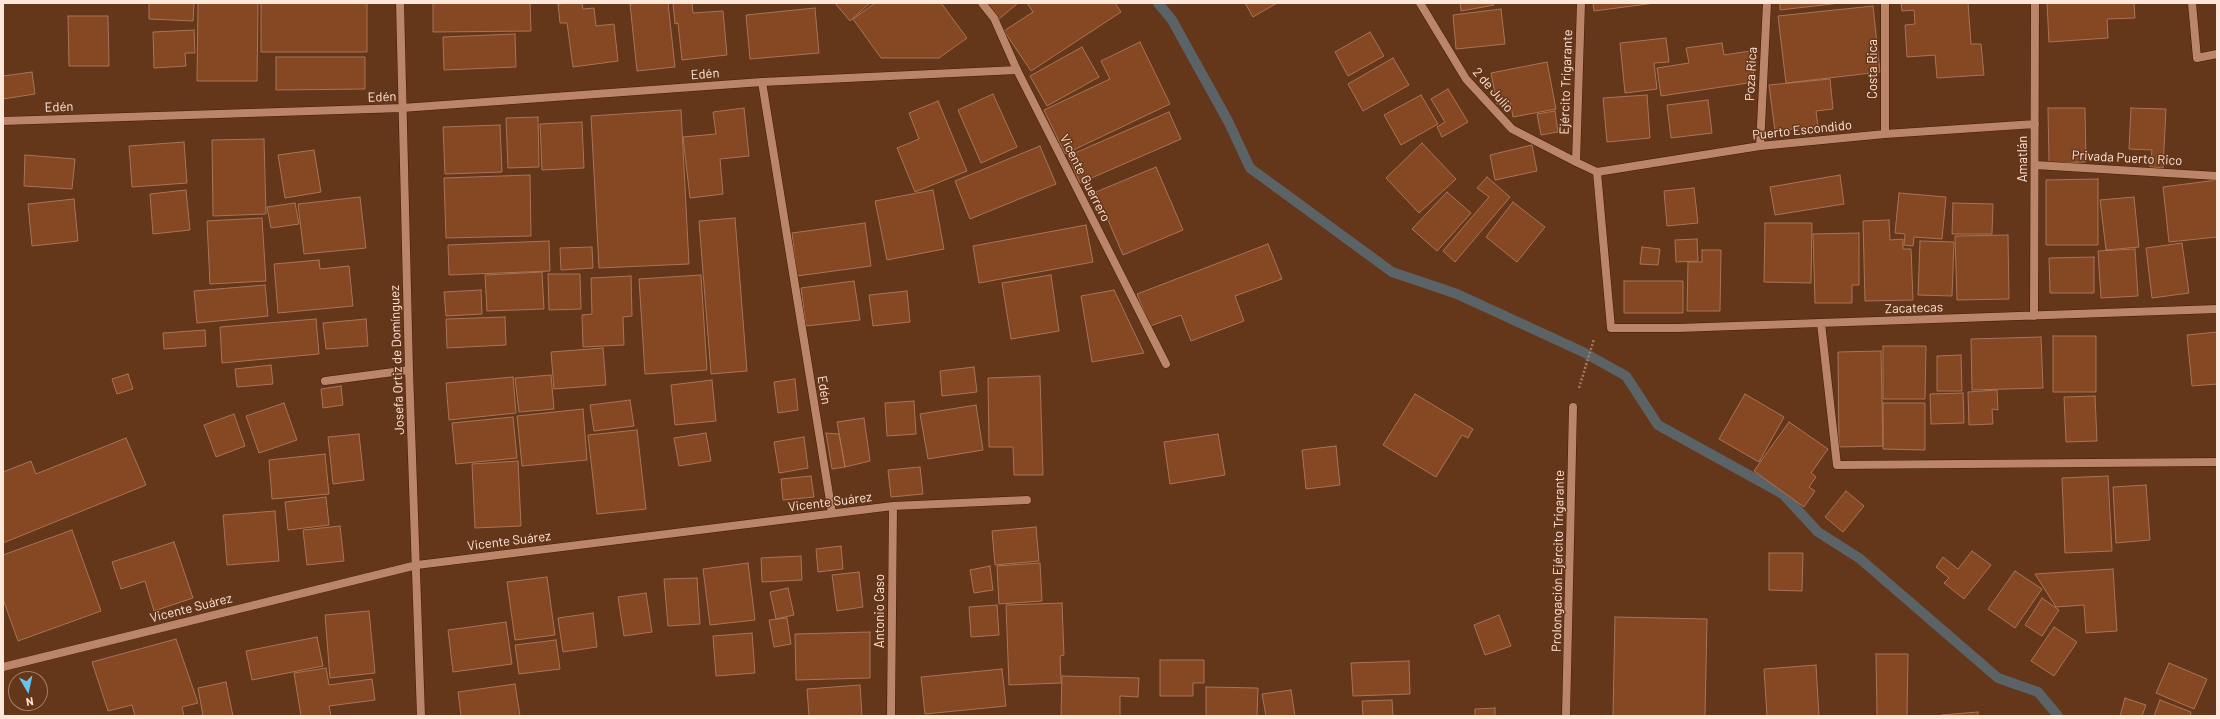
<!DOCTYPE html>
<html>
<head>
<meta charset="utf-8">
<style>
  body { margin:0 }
  #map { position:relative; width:2220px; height:719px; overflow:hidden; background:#64361a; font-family:Barlow,sans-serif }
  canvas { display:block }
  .frame { position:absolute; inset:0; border:4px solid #ffe7da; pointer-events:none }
  .north { position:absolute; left:8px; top:671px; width:40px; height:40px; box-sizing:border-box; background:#64361a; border:1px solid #a27d67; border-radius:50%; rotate:171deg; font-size:11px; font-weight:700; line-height:16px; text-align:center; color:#ffe7da }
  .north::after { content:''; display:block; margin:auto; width:14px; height:18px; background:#66c4ef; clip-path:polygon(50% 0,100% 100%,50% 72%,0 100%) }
</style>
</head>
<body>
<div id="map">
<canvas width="2220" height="719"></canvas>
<div class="frame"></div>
<div class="north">N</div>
</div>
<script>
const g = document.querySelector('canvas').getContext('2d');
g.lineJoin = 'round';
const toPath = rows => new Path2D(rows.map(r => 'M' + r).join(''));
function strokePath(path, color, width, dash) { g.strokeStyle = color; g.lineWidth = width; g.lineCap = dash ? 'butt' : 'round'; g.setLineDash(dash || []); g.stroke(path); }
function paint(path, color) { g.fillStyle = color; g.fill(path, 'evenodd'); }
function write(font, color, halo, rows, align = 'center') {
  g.font = font + ' Barlow,sans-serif'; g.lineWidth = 3; g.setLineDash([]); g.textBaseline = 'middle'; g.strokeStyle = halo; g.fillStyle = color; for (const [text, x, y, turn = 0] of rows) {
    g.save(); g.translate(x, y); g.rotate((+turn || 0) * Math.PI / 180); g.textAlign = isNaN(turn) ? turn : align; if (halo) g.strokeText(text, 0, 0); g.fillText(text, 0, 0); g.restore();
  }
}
strokePath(toPath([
  [1158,3,1172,20,1228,121,1250,168,1392,272,1457,294,1583,352,1626,376,1658,425,1783,494,1818,532,1859,558,1998,678,2038,692,2058,716]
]), '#5c6366', 10);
const building = toPath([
  [149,3,194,3,193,21,149,19,149,3],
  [198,3,258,3,257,81,197,81,198,3],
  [261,3,367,3,367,52,261,52,261,3],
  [433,3,530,3,531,31,433,32,433,3],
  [568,3,582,3,583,9,594,8,596,26,614,24,618,61,573,67,567,23,560,23,558,4,568,3],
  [640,3,668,3,675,67,637,71,630,4,640,3],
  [673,3,692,3,693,13,723,11,727,55,682,60,678,23,675,24,673,3],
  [835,3,870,3,850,21,835,3],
  [875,3,941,3,967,38,939,58,881,58,853,19,875,3],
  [986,3,1018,3,999,19,986,3],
  [1027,3,1115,3,1121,12,1031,71,1004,31,1033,12,1027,3],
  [1245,3,1277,3,1253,17,1245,3],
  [1460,3,1493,3,1494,5,1461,11,1460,3],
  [1593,3,1655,3,1594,11,1593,3],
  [1780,3,1840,3,1780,10,1780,3],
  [1901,3,1968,3,1971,44,1981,44,1984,75,1937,78,1935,55,1907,57,1905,25,1915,24,1914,10,1902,11,1901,3],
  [2047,3,2134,3,2135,18,2107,19,2108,38,2049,42,2047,3],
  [1873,6,1880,72,1786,83,1778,16,1873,6],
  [815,8,819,53,750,59,746,15,815,8],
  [1501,9,1505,44,1456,49,1453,15,1501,9],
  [68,16,108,16,109,66,69,66,68,16],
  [194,30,195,53,185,53,186,66,154,68,153,32,194,30],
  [1370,32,1384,56,1348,76,1335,52,1370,32],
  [515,34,516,67,444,70,443,37,515,34],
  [1666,38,1669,62,1654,63,1657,89,1625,93,1620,43,1666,38],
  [1140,42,1170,104,1065,154,1044,110,1110,79,1101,61,1140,42],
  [1722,43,1724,55,1750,51,1755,82,1661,96,1657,68,1689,63,1686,48,1722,43],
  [1082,47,1099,77,1047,106,1030,76,1082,47],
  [276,57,365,57,365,89,276,90,276,57],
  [1393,58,1409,85,1363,111,1348,84,1393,58],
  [1547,62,1556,109,1513,117,1510,101,1497,104,1491,73,1547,62],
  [32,72,35,94,3,99,3,76,32,72],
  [1830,79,1833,109,1816,111,1818,126,1775,131,1769,85,1830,79],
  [1448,89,1468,122,1442,137,1437,127,1445,122,1431,99,1448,89],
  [993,94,1017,147,981,163,958,110,993,94],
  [1421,95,1438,124,1401,145,1384,115,1421,95],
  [1647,95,1650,138,1607,142,1603,98,1647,95],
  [1708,100,1712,133,1671,138,1667,105,1708,100],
  [938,101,967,171,915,192,897,148,919,139,909,113,938,101],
  [744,108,749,156,720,159,723,194,690,198,683,137,716,134,713,112,744,108],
  [2048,108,2085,108,2086,162,2049,163,2048,108],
  [2131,108,2166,109,2163,168,2150,167,2152,150,2129,149,2131,108],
  [681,110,689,264,599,268,591,116,681,110],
  [1555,111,1558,132,1541,135,1537,114,1555,111],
  [1169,112,1181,139,1080,183,1068,156,1169,112],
  [538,117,539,167,508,168,506,118,538,117],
  [582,122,584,168,542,170,540,124,582,122],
  [500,125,502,172,445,174,443,127,500,125],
  [264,139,266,214,213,216,212,140,264,139],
  [184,142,187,183,132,187,129,146,184,142],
  [1422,143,1456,179,1419,213,1386,178,1422,143],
  [1532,145,1537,171,1495,180,1490,155,1532,145],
  [1040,146,1056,184,970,219,955,181,1040,146],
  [314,150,321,192,285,198,278,155,314,150],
  [25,155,75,159,72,189,24,186,25,155],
  [1156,167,1183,230,1123,255,1096,192,1156,167],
  [530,175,531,236,446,238,444,178,530,175],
  [1840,175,1844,204,1775,215,1770,187,1840,175],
  [1487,177,1510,197,1455,262,1443,251,1489,197,1477,188,1487,177],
  [2098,179,2098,245,2046,245,2046,180,2098,179],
  [2217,180,2217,237,2169,242,2163,187,2217,180],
  [1694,188,1698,223,1667,226,1664,191,1694,188],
  [186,190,190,230,153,234,150,194,186,190],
  [933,190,944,249,887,260,875,201,933,190],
  [1447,192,1471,213,1437,251,1412,229,1447,192],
  [1899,193,1946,197,1942,239,1914,237,1913,246,1904,245,1905,234,1895,233,1899,193],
  [360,197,366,248,304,254,298,204,360,197],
  [2134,197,2139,247,2106,250,2100,200,2134,197],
  [74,199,78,241,32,246,28,204,74,199],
  [1513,202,1545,227,1517,262,1486,237,1513,202],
  [295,203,299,224,271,228,267,207,295,203],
  [1953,203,1993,204,1992,234,1952,234,1953,203],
  [262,218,266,281,210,284,207,221,262,218],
  [735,218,747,371,711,374,699,221,735,218],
  [1889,220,1890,240,1903,239,1903,249,1911,249,1913,300,1865,301,1863,221,1889,220],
  [865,223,871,266,797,276,792,233,865,223],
  [1765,223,1812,223,1811,283,1764,282,1765,223],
  [1086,225,1093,262,979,283,973,246,1086,225],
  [1859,233,1859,285,1852,285,1852,303,1815,303,1813,234,1859,233],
  [2008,235,2009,299,1957,300,1955,236,2008,235],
  [1697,239,1698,261,1676,262,1675,240,1697,239],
  [549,241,550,271,449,275,448,245,549,241],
  [1920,241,1954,242,1952,296,1918,295,1920,241],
  [2182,243,2189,293,2152,298,2146,248,2182,243],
  [1268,244,1282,279,1235,296,1244,321,1191,341,1181,315,1150,326,1137,294,1268,244],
  [592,247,593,268,561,270,560,248,592,247],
  [1642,247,1660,249,1658,265,1640,264,1642,247],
  [2135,249,2138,296,2101,298,2098,251,2135,249],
  [1702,250,1721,250,1720,311,1687,311,1688,262,1702,262,1702,250],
  [2094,257,2094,293,2050,293,2049,258,2094,257],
  [319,260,320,269,349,266,353,306,278,313,274,264,319,260],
  [542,272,544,309,487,311,485,275,542,272],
  [548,274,580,274,581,309,549,310,548,274],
  [701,275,707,370,645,374,639,279,701,275],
  [1051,275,1059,331,1011,339,1002,283,1051,275],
  [631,276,632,316,623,317,624,345,583,347,582,315,592,314,591,278,631,276],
  [854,281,860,320,806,326,801,288,854,281],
  [1624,281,1683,281,1683,313,1624,313,1624,281],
  [265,285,268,316,197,323,194,291,265,285],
  [481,290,482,314,446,316,444,292,481,290],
  [1114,290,1144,353,1092,362,1081,296,1114,290],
  [907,291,910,322,873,326,869,295,907,291],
  [505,317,506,345,447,348,446,319,505,317],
  [316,319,319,354,222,363,220,327,316,319],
  [366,319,368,346,326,349,323,323,366,319],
  [205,330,206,346,164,349,163,333,205,330],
  [2217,332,2217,384,2192,386,2187,335,2217,332],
  [2053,336,2096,336,2096,392,2053,392,2053,336],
  [2041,337,2043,388,1972,390,1971,339,2041,337],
  [1883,346,1926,346,1925,399,1883,399,1883,346],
  [603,348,606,385,554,389,551,352,603,348],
  [1881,351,1883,446,1839,447,1838,352,1881,351],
  [1961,355,1962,391,1937,391,1937,356,1961,355],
  [271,365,273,384,237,387,235,369,271,365],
  [974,367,977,392,942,396,940,371,974,367],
  [128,374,133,389,117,394,112,379,128,374],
  [551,375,554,409,519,412,515,378,551,375],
  [1040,376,1043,475,1014,475,1013,447,989,447,988,378,1040,376],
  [513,377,516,413,449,420,446,383,513,377],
  [795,379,798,410,778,413,774,382,795,379],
  [712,380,716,421,675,425,671,385,712,380],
  [341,386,343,405,323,408,321,389,341,386],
  [1997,390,1998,410,1992,409,1993,424,1969,425,1968,392,1997,390],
  [1963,393,1964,423,1931,424,1930,394,1963,393],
  [1415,394,1473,429,1468,438,1462,435,1436,477,1383,445,1415,394],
  [1745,394,1784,417,1759,462,1719,439,1745,394],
  [2095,396,2097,441,2066,442,2064,397,2095,396],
  [630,400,634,426,594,431,590,405,630,400],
  [914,401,916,434,887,436,885,403,914,401],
  [284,403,297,440,259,453,246,416,284,403],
  [1883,403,1925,403,1925,450,1883,449,1883,403],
  [976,405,983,450,928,459,920,414,976,405],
  [583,409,587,460,522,466,517,416,583,409],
  [234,414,245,446,216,457,204,425,234,414],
  [513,417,517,458,456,464,452,423,513,417],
  [864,418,870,461,845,467,837,422,864,418],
  [1789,422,1828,449,1811,473,1816,477,1809,487,1815,491,1804,507,1754,471,1789,422],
  [637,430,646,509,597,514,588,435,637,430],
  [706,433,711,461,679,466,674,438,706,433],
  [826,433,839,434,845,467,832,469,826,433],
  [359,434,364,480,333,484,328,437,359,434],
  [1218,434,1225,475,1170,484,1164,442,1218,434],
  [804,437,808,468,779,473,774,442,804,437],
  [126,438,146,485,3,543,3,472,31,461,36,474,126,438],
  [1336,446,1340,485,1306,489,1302,450,1336,446],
  [325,454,329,494,272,499,269,460,325,454],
  [518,461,521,526,475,528,472,464,518,461],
  [920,467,923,494,891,497,888,470,920,467],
  [811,476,814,497,783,500,781,479,811,476],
  [2108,476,2112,551,2065,553,2062,478,2108,476],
  [2146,485,2150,540,2116,543,2113,487,2146,485],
  [1846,491,1864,506,1843,532,1825,517,1846,491],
  [326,497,329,525,288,530,285,502,326,497],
  [275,511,279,561,227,565,223,515,275,511],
  [340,526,344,561,307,565,303,530,340,526],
  [1036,527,1039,561,995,565,992,531,1036,527],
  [72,530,101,611,18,641,3,599,3,555,72,530],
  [174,542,193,598,154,611,145,581,121,589,112,562,174,542],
  [841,546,843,569,818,572,816,549,841,546],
  [1972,551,1991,565,1964,599,1944,583,1949,578,1936,567,1943,557,1958,569,1972,551],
  [1769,553,1803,553,1802,591,1769,590,1769,553],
  [801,556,802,580,762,582,761,558,801,556],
  [748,563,755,620,710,625,703,569,748,563],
  [1040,563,1042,601,999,604,997,566,1040,563],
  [990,566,993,590,974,593,970,570,990,566],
  [2113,569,2117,631,2086,633,2084,605,2056,607,2035,574,2113,569],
  [2015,571,2042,589,2015,628,1988,609,2015,571],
  [859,572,863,607,837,611,832,575,859,572],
  [547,577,555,635,515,640,507,582,547,577],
  [697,578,700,624,668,626,664,579,697,578],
  [788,588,794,615,776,619,770,592,788,588],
  [646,593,652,632,624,636,618,597,646,593],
  [2042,598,2059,610,2042,636,2025,625,2042,598],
  [1062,603,1064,655,1060,656,1061,683,1009,685,1006,605,1062,603],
  [997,605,999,635,971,637,969,607,997,605],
  [369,611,375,673,330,678,325,615,369,611],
  [593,613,597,647,563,652,558,618,593,613],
  [1499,615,1511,646,1485,655,1474,625,1499,615],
  [1615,617,1707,619,1705,716,1613,716,1615,617],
  [787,618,791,644,774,647,769,620,787,618],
  [506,622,512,664,453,672,448,630,506,622],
  [2054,627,2077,642,2054,676,2031,661,2054,627],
  [870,632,870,678,796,680,795,634,870,632],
  [752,633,755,673,716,676,713,636,752,633],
  [317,637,323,666,252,680,246,651,317,637],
  [176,639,198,703,182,707,184,716,135,716,132,705,108,711,92,662,176,639],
  [556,640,560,669,519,674,515,645,556,640],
  [1876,654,1908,654,1907,716,1877,716,1876,654],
  [1160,660,1204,660,1204,683,1193,683,1193,696,1160,696,1160,660],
  [1409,661,1410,694,1353,696,1351,663,1409,661],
  [2169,663,2207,679,2194,709,2156,693,2169,663],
  [1816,665,1819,716,1767,716,1764,669,1816,665],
  [326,668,329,685,372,679,375,700,329,706,331,716,301,716,294,673,326,668],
  [1002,669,1006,706,925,714,921,677,1002,669],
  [1062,676,1139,678,1138,697,1120,696,1120,716,1061,716,1062,676],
  [226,682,233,716,203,716,198,688,226,682],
  [515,684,520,716,461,716,458,692,515,684],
  [860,685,862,716,809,716,807,689,860,685],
  [1206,687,1258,688,1257,716,1206,716,1206,687],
  [1291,690,1295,716,1266,716,1262,694,1291,690],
  [2125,698,2146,705,2142,716,2120,716,2125,698],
  [1392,700,1393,716,1363,716,1362,701,1392,700],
  [2160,700,2191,712,2190,716,2154,716,2160,700],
  [1495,708,1495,716,1475,716,1475,709,1495,708],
  [1978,712,1978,716,1941,716,1941,715,1978,712]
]);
paint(building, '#864822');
strokePath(building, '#a87457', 1);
const service = toPath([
  [982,3,994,18,1017,70,1166,364],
  [1420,3,1466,79,1512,129,1576,162],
  [2192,3,2197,58,2217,54],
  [762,82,832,513],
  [1885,134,1885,3],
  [2035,165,2217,176],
  [325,381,409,370]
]);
const minor = toPath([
  [400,3,409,370,421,716],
  [1581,3,1576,162,1597,172,1760,146,1885,134,2035,124],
  [3,121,402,108,762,82,1017,70],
  [1760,146,1767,3],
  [1597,172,1611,328,1678,328,2217,309],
  [2034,316,2035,3],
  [1821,323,1837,465,2217,462],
  [3,667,417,565,893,506,1027,500],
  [891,716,893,506],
  [1566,716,1573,407]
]);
strokePath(service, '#471b00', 9);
strokePath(minor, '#471b00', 9);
strokePath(toPath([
  [1579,388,1594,339]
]), '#a17c66', 2.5, [2, 2]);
strokePath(service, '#ba8568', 8);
strokePath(minor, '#ba8568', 8);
write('13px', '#ffe7da', '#64361a', [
  ["Costa Rica",1873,69,-90],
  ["Edén",705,74,-4],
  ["Poza Rica",1751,74,-87],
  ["Ejército Trigarante",1566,82,-88],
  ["2 de Julio",1493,90,49],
  ["Edén",382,97,-2],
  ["Edén",59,107,-2],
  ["Puerto Escondido",1802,130,-6],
  ["Privada Puerto Rico",2127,158,3],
  ["Amatlán",2023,159,-90],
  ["Vicente Guerrero",1085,178,63],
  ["Zacatecas",1914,308,-2],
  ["Josefa Ortiz de Domínguez",397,360,-92],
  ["Edén",824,390,81],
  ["Vicente Suárez",830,502,-7],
  ["Vicente Suárez",509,541,-7],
  ["Prolongación Ejército Trigarante",1558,561,-89],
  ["Vicente Suárez",191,608,-14],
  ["Antonio Caso",880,611,-90]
]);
</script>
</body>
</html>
